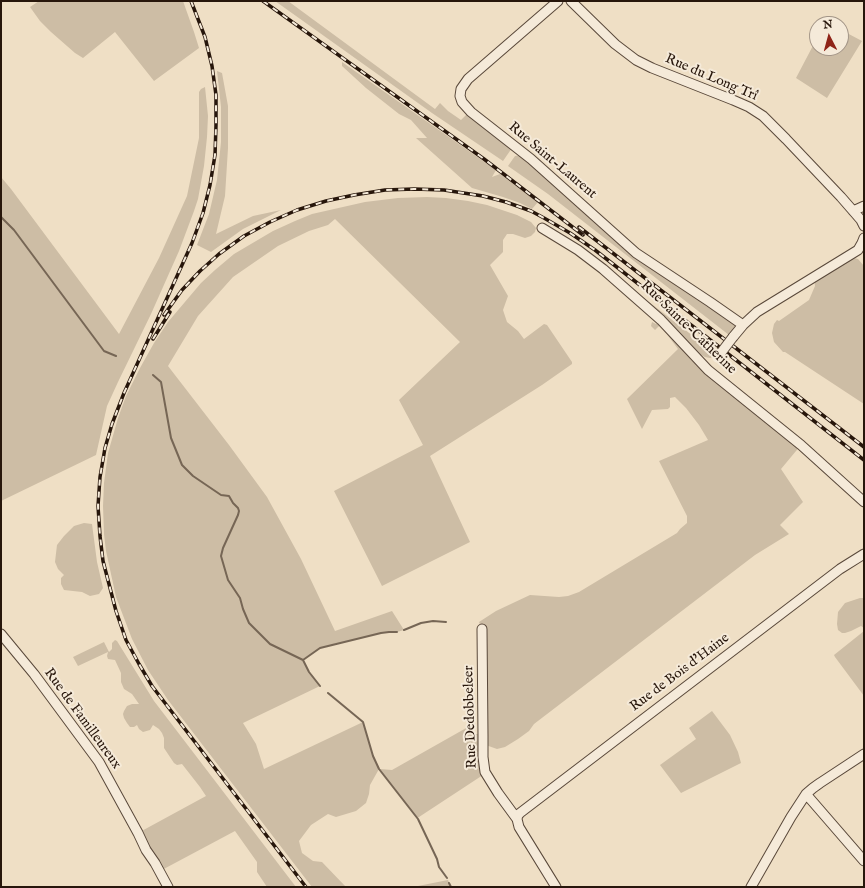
<!DOCTYPE html>
<html>
<head>
<meta charset="utf-8">
<style>
  body { margin:0 }
  #map { position:relative; width:865px; height:888px; overflow:hidden; background:#efdfc5; font-family:"IM FELL English",serif }
  canvas { display:block }
  .frame { position:absolute; inset:0; border:2px solid #27160b; pointer-events:none }
  .north { position:absolute; left:809px; top:16px; width:40px; height:40px; box-sizing:border-box; background:#f5ead9; border:1px solid #a39587; border-radius:50%; rotate:354deg; font-size:11px; font-weight:700; line-height:16px; text-align:center; color:#27160b }
  .north::after { content:''; display:block; margin:auto; width:14px; height:18px; background:#8f2418; clip-path:polygon(50% 0,100% 100%,50% 72%,0 100%) }
</style>
</head>
<body>
<div id="map">
<canvas width="865" height="888"></canvas>
<div class="frame"></div>
<div class="north">N</div>
</div>
<script>
const g = document.querySelector('canvas').getContext('2d');
g.lineJoin = 'round';
function paint(path, color) { g.fillStyle = color; g.fill(path, 'evenodd'); }
const toPath = rows => new Path2D(rows.map(r => 'M' + r).join(''));
function strokePath(path, color, width, dash) { g.strokeStyle = color; g.lineWidth = width; g.lineCap = dash ? 'butt' : 'round'; g.setLineDash(dash || []); g.stroke(path); }
function write(font, color, halo, rows, align = 'center') {
  g.font = font + ' "IM FELL English",serif'; g.lineWidth = 4; g.setLineDash([]); g.textBaseline = 'middle'; g.strokeStyle = halo; g.fillStyle = color; for (const [text, x, y, turn = 0] of rows) {
    g.save(); g.translate(x, y); g.rotate((+turn || 0) * Math.PI / 180); g.textAlign = isNaN(turn) ? turn : align; if (halo) g.strokeText(text, 0, 0); g.fillText(text, 0, 0); g.restore();
  }
}
paint(toPath([
  [39,1,183,1,194,32,199,48,154,81,115,32,83,58,75,53,51,32,40,21,30,7],
  [275,1,288,1,435,109,440,103,448,111,461,120,468,113,512,148,503,161,432,113],
  [845,32,862,41,827,98,796,78,817,38,817,48,841,48,841,39],
  [342,62,496,170,492,177,500,174,538,202,532,209,520,203,503,197,472,188,416,138,427,138,411,120,399,114,366,88,342,66],
  [217,71,222,73,228,106,228,148,225,196,216,234,253,216,281,210,243,229,211,252,197,245,209,214,217,180,221,142,221,107],
  [205,87,208,116,207,137,204,166,198,199,194,211,179,251,151,314,118,382,107,406,96,455,1,501,1,177,11,189,119,334,159,258,187,196,199,138,199,92,201,89],
  [521,155,636,253,743,325,729,335,548,194,508,166,515,156],
  [427,197,446,198,468,201,487,205,517,215,531,222,536,228,535,232,531,236,525,238,513,234,507,234,503,240,503,252,490,265,508,296,503,310,507,322,518,331,524,339,544,324,547,325,572,362,572,364,542,385,430,456,470,542,382,586,334,491,423,445,399,400,460,342,335,219,328,225,309,231,278,246,233,277,198,316,168,366,229,445,267,497,301,559,335,631,392,611,404,630,397,632,389,632,381,633,320,648,303,660,309,672,320,686,243,723,256,744,264,769,363,722,373,756,380,769,392,770,468,727,472,734,478,734,483,731,482,629,479,622,496,611,530,595,559,597,568,596,579,592,677,533,680,529,687,523,687,516,659,461,708,440,699,425,686,408,675,397,670,398,670,407,668,409,652,410,642,429,627,399,678,349,660,325,655,330,651,326,652,322,656,324,659,323,614,275,715,353,714,357,710,358,705,357,686,346,801,445,781,469,803,502,780,525,789,534,755,555,534,724,529,731,518,739,505,747,497,749,483,744,486,773,419,817,417,818,379,769,370,785,369,794,366,803,356,811,336,817,328,814,311,825,299,841,302,853,313,861,322,862,346,887,312,887,168,700,148,670,132,639,116,597,106,551,104,534,103,506,104,483,108,453,118,418,126,396,140,368,154,343,168,322,201,283,215,270,234,254,273,231,295,221,312,214,365,202,398,198],
  [847,257,854,258,858,259,864,266,864,404,785,352,783,352,774,342,772,333,774,324,777,320,779,321,809,300,815,286,814,277],
  [84,523,92,524,97,562,103,588,99,594,90,596,82,592,64,590,61,584,61,578,64,575,58,569,55,562,57,545,64,536,74,526],
  [860,598,864,598,864,628,861,626,851,631,845,633,842,633,838,630,837,624,838,612,845,603],
  [864,631,864,696,835,657,834,655],
  [115,640,117,641,154,701,296,887,267,887,257,872,257,862,235,831,160,871,138,833,206,796,200,787,182,764,177,765,174,763,164,748,164,738,162,733,159,729,153,725,150,730,143,732,139,729,137,725,134,727,130,727,127,723,124,718,123,714,124,711,127,706,132,704,139,704,132,694,124,689,121,682,121,673,115,660,108,659,107,656,108,652,78,666,73,657,104,642,109,652,112,649,112,643],
  [712,711,730,735,738,752,741,763,681,793,660,765,696,739,689,728],
  [448,880,451,887,413,887]
]), '#cdbda5');
strokePath(toPath([
  [1,217,14,230,104,351,116,356],
  [153,375,161,382,171,438,182,465,193,476,221,495,229,496,233,503,238,508,239,511,238,515,223,548,221,556,228,580,240,598,243,609,249,623,270,644,303,660,309,672,320,686],
  [404,630,421,623,433,621,446,622],
  [303,660,320,648,381,633,389,632,397,632],
  [328,693,363,722,373,756,379,769,418,819,437,859,439,867,447,878],
  [449,883,451,887]
]), '#766655', 2);
const minor = toPath([
  [558,1,468,79,461,89,460,96,462,102,471,112,531,159,636,253,710,302,743,325],
  [571,1,615,44,636,60,652,68,733,100,749,107,763,116,786,139,841,197,861,220,864,226],
  [853,211,864,206],
  [542,228,578,250,603,269,661,320,708,370,801,445,864,502],
  [733,337,743,325,757,312,858,250,862,243,864,238],
  [482,629,483,736,483,757,485,772,498,793,517,819,519,827,556,887],
  [1,634,34,674,99,762,138,833,146,850,155,863,168,887],
  [806,794,864,861],
  [517,819,518,815,520,813,840,569,864,554],
  [751,887,791,817,806,794,813,788,820,783,864,754]
]);
strokePath(minor, '#59483a', 11);
strokePath(minor, '#f5ead9', 9);
const rail = toPath([
  [191,1,205,37,212,66,216,95,216,125,215,155,210,185,203,213,192,243,124,393,112,424,105,448,100,477,98,506,100,536,103,561,116,611,126,640,139,664,152,686,306,887],
  [263,1,484,159,583,235],
  [579,227,864,447],
  [164,315,182,290,200,271,219,254,244,236,270,222,297,210,326,201,354,195,385,190,414,189,444,190,483,196,506,202,531,211,544,218,570,233,595,250,864,460],
  [153,339,170,312]
]);
strokePath(rail, '#27160b', 3.5);
strokePath(rail, '#f5ead9', 2, [6]);
const minorBridge = toPath([
  [717,358,733,337]
]);
strokePath(minorBridge, '#59483a', 11, []);
strokePath(minorBridge, '#f5ead9', 9);
write('14px', '#27160b', '#f5ead9', [
  ["Rue du Long Trî",711,78,23],
  ["Rue Saint-Laurent",552,161,40],
  ["Rue Sainte-Catherine",688,328,44],
  ["Rue de Bois d'Haine",680,673,-37],
  ["Rue Dedobbeleer",471,717,-92],
  ["Rue de Familleureux",82,719,54]
]);
</script>
</body>
</html>
